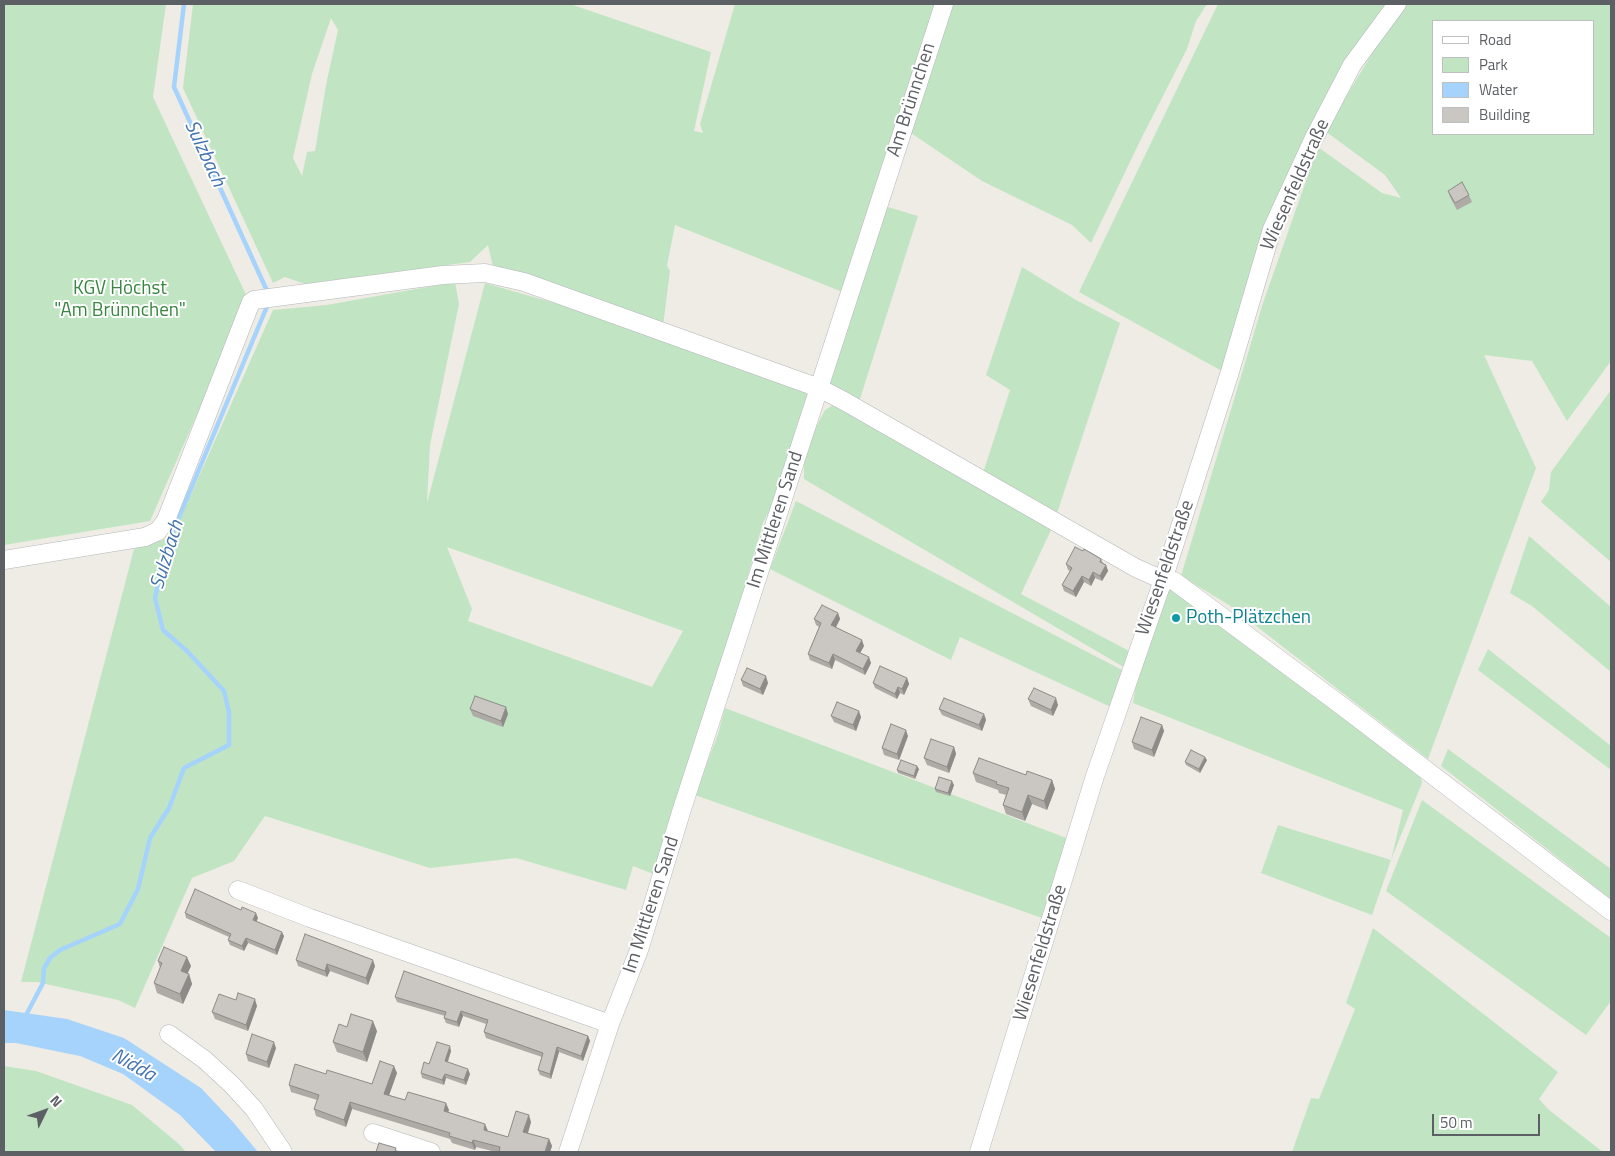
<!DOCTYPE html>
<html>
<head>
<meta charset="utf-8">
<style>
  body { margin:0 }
  #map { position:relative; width:1615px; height:1156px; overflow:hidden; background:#eeece4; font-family:"Titillium Web",sans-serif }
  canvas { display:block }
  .frame { position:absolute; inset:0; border:5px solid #5c5f64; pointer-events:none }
  .legend { position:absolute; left:1432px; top:20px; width:162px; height:115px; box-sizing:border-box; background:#fff; border:1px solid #bebfc1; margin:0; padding:6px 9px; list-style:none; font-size:15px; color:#5c5f64 }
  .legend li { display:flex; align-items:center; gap:10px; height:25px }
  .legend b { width:25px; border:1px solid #bebfc1 }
  .north { position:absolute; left:20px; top:1086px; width:50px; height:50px; -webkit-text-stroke:4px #fff; paint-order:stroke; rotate:48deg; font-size:14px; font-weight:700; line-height:20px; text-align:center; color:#5c5f64 }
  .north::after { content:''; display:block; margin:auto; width:18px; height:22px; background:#5c5f64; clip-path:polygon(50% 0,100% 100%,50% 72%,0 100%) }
  .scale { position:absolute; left:1432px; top:1114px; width:108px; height:22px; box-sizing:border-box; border:2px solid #5c5f64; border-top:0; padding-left:6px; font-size:15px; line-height:18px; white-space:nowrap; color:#5c5f64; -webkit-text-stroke:4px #fff; paint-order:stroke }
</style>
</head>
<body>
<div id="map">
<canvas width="1615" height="1156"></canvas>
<div class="frame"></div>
<ul class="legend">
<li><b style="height:6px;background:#fff"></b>Road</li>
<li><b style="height:14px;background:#c1e5c3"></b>Park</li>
<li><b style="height:14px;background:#a6d3fc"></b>Water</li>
<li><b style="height:14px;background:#cac6c1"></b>Building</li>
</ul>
<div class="north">N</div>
<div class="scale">50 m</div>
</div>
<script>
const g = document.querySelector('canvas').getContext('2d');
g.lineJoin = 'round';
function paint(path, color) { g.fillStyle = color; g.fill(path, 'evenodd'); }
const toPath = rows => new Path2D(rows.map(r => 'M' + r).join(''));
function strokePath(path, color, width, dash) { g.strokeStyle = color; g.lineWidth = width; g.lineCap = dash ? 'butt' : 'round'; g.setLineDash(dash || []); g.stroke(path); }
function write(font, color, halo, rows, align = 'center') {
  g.font = font + ' "Titillium Web",sans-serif'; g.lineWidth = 4; g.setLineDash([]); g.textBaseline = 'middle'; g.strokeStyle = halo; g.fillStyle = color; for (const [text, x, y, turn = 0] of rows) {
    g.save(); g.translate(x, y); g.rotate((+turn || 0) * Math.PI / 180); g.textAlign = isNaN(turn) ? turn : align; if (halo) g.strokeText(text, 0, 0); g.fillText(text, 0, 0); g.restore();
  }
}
paint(toPath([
  [4,4,166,4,153,97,248,299,150,521,4,545],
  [193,4,570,4,711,52,694,131,703,133,700,124,735,4,935,4,915,63,845,293,675,225,667,266,670,271,663,326,493,267,488,245,470,262,305,284,285,277,273,283,183,88],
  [331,18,338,30,326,85,315,151,307,152,302,176,293,158,312,74],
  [951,4,1207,4,1196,21,1187,49,1140,141,1091,243,1072,225,982,181,911,133,943,37,941,35],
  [1218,4,1397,4,1313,140,1229,375,1079,292],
  [1405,4,1611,4,1611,361,1567,421,1532,361,1484,355,1536,468,1428,759,1229,605,1181,576,1263,303,1318,147,1382,193,1401,198,1385,175,1325,131,1392,21],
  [1434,21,1594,21,1594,134,1434,134],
  [881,205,918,216,859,402,825,385],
  [1022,267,1076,300,1120,323,1057,513,983,473,1010,390,986,375],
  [455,282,459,304,430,445,427,503,485,283,613,320,809,394,796,427,784,483,763,523,710,708,656,875,633,866,626,890,516,858,430,868,265,816,234,861,192,878,135,1008,118,1000,37,982,21,982,134,549,172,537,273,310,327,305],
  [447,547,683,631,652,687,468,621,472,609],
  [1611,390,1611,562,1541,502,1549,490,1551,472],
  [833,405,962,473,1051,530,1021,594,1131,652,1127,669,1111,707,960,637,951,660,770,569,796,501,1124,671,1127,669,804,479,804,450,825,410],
  [1529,536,1611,607,1611,672,1532,606,1510,593],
  [1171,585,1420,771,1422,783,1391,860,1372,915,1261,873,1278,825,1391,860,1403,810,1133,703,1142,647],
  [1488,649,1611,746,1611,770,1478,670],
  [725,708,1069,839,1061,868,1042,918,695,795,718,734],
  [1448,749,1611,869,1611,899,1441,766],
  [1422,800,1611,938,1611,1001,1586,1035,1386,891],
  [1373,928,1558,1072,1539,1099,1549,1110,1603,1152,1292,1152,1311,1098,1319,1099,1355,1009,1346,1003],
  [4,1066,36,1071,132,1105,179,1144,186,1152,4,1152]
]), '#c1e5c3');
paint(toPath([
  [4,1010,67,1019,124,1038,201,1088,233,1122,258,1152,216,1152,180,1115,123,1074,80,1056,16,1043,4,1043]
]), '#a6d3fc');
strokePath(toPath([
  [184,4,174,87,268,293],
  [25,1017,43,983,44,968,50,958,60,950,120,924,138,889,150,838,169,808,184,768,229,745,229,712,224,691,187,651,163,630,155,598,165,551,268,304]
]), '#a6d3fc', 4.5);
const street = toPath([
  [4,560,145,537,158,531,166,520,251,302,254,300,443,275,485,273,524,282,819,388,844,401,1136,568,1163,580,1174,581,1342,706,1611,911],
  [238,890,310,918,610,1024],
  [169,1034,205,1060,232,1085,254,1109,283,1152],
  [373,1133,431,1152],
  [568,1152,610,1024,639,950,682,809,944,4],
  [979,1152,1095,776,1163,580,1229,375,1272,229,1313,140,1352,65,1397,4]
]);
strokePath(street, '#b4b6bb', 19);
strokePath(street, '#fff', 18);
paint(toPath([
  [1448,191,1469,195,1472,202,1457,210,1450,197],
  [1083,551,1101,559,1103,563,1106,565,1108,571,1102,581,1095,578,1091,586,1084,582,1076,597,1064,591,1062,585,1070,571,1068,570,1066,564],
  [838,613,840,619,836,627,864,646,860,653,871,663,865,675,835,660,832,669,810,660,808,654,819,627,816,625,814,619],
  [907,678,909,684,904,695,900,693,897,699,875,688,873,683],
  [741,680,768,683,763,695,743,686],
  [1028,699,1058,705,1053,716,1031,706],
  [470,709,508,714,503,727,473,716],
  [939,709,984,714,986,720,982,731,942,715],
  [831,716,861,717,856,731,834,722],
  [1162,725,1164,731,1154,757,1134,749,1132,742],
  [908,736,899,760,884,755,882,748],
  [954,747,956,754,949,773,927,765,924,758],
  [1207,760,1200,773,1186,765,1185,762],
  [919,769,915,779,898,773,897,770],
  [973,773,1026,775,1052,780,1055,789,1047,810,1032,804,1025,821,1006,814,1003,805,1006,795,999,793,998,790,976,782],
  [954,785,950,796,936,792,935,789],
  [185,913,258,918,256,921,284,936,277,955,248,943,244,951,230,945,228,940,229,937,186,918],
  [296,960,375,966,368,985,330,971,327,977,298,966],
  [158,961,191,966,187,974,189,974,192,984,183,1004,157,993,154,983,160,968],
  [395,997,588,1036,590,1041,583,1061,559,1052,551,1079,540,1075,538,1070,542,1057,486,1038,484,1032,486,1024,463,1016,459,1027,446,1023,444,1018,445,1016,397,1002],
  [236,1000,257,1006,248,1031,215,1019,212,1012],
  [347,1027,377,1031,367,1062,337,1052,333,1042],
  [276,1048,269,1068,248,1061,246,1054],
  [451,1051,448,1062,470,1074,466,1085,446,1078,444,1085,422,1078,421,1073,429,1064],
  [397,1073,389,1095,405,1100,449,1110,448,1112,488,1131,508,1137,531,1122,528,1133,549,1139,552,1146,550,1152,496,1152,476,1147,475,1150,452,1143,450,1139,352,1109,346,1127,316,1116,314,1109,317,1100,291,1092,289,1085,326,1074,372,1084]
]), '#aeaaa6');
paint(toPath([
  [1106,565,1108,571,1102,581,1100,576],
  [1093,572,1095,578,1091,586,1089,580],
  [1082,576,1084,582,1076,597,1073,591],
  [838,613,840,619,834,631,831,625],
  [862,640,864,646,858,657,856,651],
  [833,654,835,660,832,669,829,663],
  [869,657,871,663,865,675,863,669],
  [766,676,768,683,763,695,760,689],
  [907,678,909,684,904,695,902,689],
  [898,687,900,693,897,699,895,694],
  [1056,698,1058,705,1053,716,1051,710],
  [506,707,508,714,503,727,501,721],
  [859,711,861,717,856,731,853,725],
  [984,714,986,720,982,731,979,725],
  [1162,725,1164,731,1154,757,1152,750],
  [906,730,908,736,899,760,897,754],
  [954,747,956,754,949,773,947,767],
  [1205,757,1207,760,1200,773,1199,769],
  [917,766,919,769,915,779,914,776],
  [1052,780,1055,789,1047,810,1044,801],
  [952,781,954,785,950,796,948,793],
  [1028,795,1032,804,1025,821,1022,812],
  [256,913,258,918,255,925,253,920],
  [282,932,284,936,277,955,275,950],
  [246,938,248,943,244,951,242,946],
  [187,957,191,966,184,981,181,971],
  [373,960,375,966,368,985,366,978],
  [327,964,330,971,327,977,325,971],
  [189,974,192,984,183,1004,180,994],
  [255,999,257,1006,248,1031,246,1025],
  [461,1011,463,1016,459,1027,457,1022],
  [373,1021,377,1031,367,1062,363,1052],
  [588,1036,590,1041,583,1061,581,1056],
  [274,1042,276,1048,269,1068,267,1062],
  [450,1046,451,1051,446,1066,445,1061],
  [557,1047,559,1052,551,1079,550,1074],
  [394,1066,397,1073,387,1101,384,1094],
  [468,1069,470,1074,466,1085,464,1080],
  [445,1074,446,1078,444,1085,442,1080],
  [350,1102,352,1109,346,1127,344,1120],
  [446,1103,449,1110,446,1118,444,1111],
  [529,1115,531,1122,526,1139,523,1132],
  [485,1124,488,1131,484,1130],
  [549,1139,552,1146,550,1152,545,1152],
  [473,1140,476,1147,475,1150,472,1143]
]), '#8d8b87');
const building = toPath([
  [1462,182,1469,195,1455,203,1448,191,1462,182],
  [1075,547,1083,551,1084,549,1101,559,1100,562,1106,565,1100,576,1093,572,1089,580,1082,576,1073,591,1062,585,1072,568,1066,564,1075,547],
  [822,605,838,613,831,625,862,640,856,651,869,657,863,669,833,654,829,663,808,654,821,623,814,619,822,605],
  [880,666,907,678,902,689,898,687,895,694,873,683,880,666],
  [747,668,766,676,760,689,741,680,747,668],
  [1034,688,1056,698,1051,710,1028,699,1034,688],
  [475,696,506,707,501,721,470,709,475,696],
  [944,698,984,714,979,725,939,709,944,698],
  [837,702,859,711,853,725,831,716,837,702],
  [1141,717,1162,725,1152,750,1132,742,1141,717],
  [891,724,906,730,897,754,882,748,891,724],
  [931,739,954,747,947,767,924,758,931,739],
  [1191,750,1205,757,1199,769,1185,762,1191,750],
  [979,758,1026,775,1027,771,1052,780,1044,801,1028,795,1022,812,1003,805,1009,788,996,784,997,782,973,773,979,758],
  [901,760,917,766,914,776,897,770,901,760],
  [939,777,952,781,948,793,935,789,939,777],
  [195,889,241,910,242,907,256,913,253,920,282,932,275,950,246,938,242,946,228,940,231,934,185,913,195,889],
  [305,934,373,960,366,978,327,964,325,971,296,960,305,934],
  [164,947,187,957,181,971,189,974,180,994,154,983,162,963,158,961,164,947],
  [404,971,588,1036,581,1056,557,1047,550,1074,538,1070,543,1053,484,1032,488,1020,461,1011,457,1022,444,1018,446,1012,395,997,404,971],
  [238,993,255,999,246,1025,212,1012,219,994,236,1000,238,993],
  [351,1014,373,1021,363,1052,333,1042,339,1024,347,1027,351,1014],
  [252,1034,274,1042,267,1062,246,1054,252,1034],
  [437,1042,450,1046,445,1061,468,1069,464,1080,445,1074,442,1080,421,1073,424,1062,429,1064,437,1042],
  [380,1061,394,1066,384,1094,405,1100,408,1092,446,1103,444,1111,485,1124,484,1130,508,1137,516,1111,529,1115,523,1132,549,1139,545,1152,499,1152,500,1147,473,1140,472,1143,449,1136,450,1133,350,1102,344,1120,314,1109,319,1095,289,1085,295,1064,326,1074,327,1070,372,1084,380,1061],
  [379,1143,396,1148,395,1152,376,1152,379,1143]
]);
paint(building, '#cac6c1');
strokePath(building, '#8d8b87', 1);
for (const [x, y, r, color] of [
  [1176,618,5,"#0f9aa8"]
]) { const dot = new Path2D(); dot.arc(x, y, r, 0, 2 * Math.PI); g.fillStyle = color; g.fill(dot); strokePath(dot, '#fff', 2); }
write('19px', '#5c5f64', '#fff', [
  ["Am Brünnchen",912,100,-72],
  ["Wiesenfeldstraße",1296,185,-66],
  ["Im Mittleren Sand",776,520,-72],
  ["Wiesenfeldstraße",1166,568,-71],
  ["Im Mittleren Sand",652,905,-72],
  ["Wiesenfeldstraße",1041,953,-73]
]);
write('19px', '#398640', '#fff', [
  ["KGV Höchst",120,289],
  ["\"Am Brünnchen\"",120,311]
]);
write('19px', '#0d838f', '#fff', [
  ["Poth-Plätzchen",1186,618]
], 'left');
write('italic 20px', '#4373ae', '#fff', [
  ["Sulzbach",204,154,65],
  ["Sulzbach",168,555,-73],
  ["Nidda",133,1066,29]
]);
</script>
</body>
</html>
